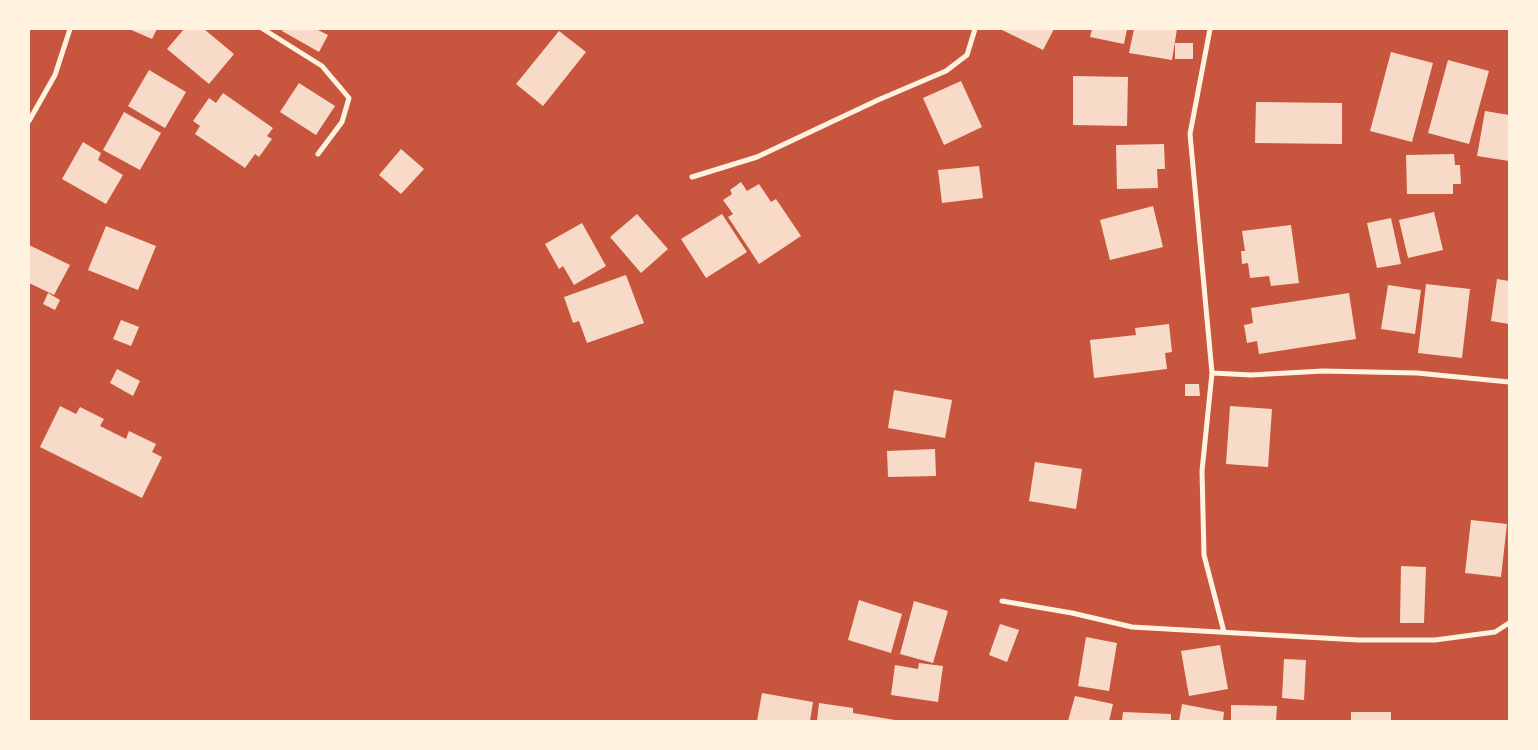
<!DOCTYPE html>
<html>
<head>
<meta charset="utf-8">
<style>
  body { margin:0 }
  #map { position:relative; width:1538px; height:750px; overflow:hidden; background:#c8553d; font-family:"Space Grotesk",sans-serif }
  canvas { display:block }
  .frame { position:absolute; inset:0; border:30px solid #fff3e0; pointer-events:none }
</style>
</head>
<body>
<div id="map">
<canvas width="1538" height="750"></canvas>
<div class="frame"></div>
</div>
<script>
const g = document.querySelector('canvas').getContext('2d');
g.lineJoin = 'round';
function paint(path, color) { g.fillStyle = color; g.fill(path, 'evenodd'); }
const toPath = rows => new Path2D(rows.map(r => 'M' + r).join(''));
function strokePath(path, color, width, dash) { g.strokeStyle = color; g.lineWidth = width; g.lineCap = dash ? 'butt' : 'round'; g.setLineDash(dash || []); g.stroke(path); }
paint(toPath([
  [129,29,157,29,152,39],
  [184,29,204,29,234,54,209,84,167,49],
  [283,29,316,29,328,35,319,52,282,31],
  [1000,29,1054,29,1043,50],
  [1092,29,1127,29,1124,44,1090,37],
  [1134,29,1177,29,1172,60,1129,53],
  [559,31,586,52,543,106,516,84],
  [1175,43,1193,43,1193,59,1175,59],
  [1391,52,1433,63,1412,142,1370,131],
  [1448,60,1489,71,1469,144,1428,133],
  [149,70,186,92,165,128,128,106],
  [1073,76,1128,77,1127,126,1073,125],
  [961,81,982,127,944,145,923,98],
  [299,83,335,106,316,135,280,112],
  [223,93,273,128,267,136,272,139,259,157,255,154,245,168,195,134,200,126,193,121,209,98,216,103],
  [1256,102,1342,103,1342,144,1255,143],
  [1485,111,1509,115,1509,161,1477,156],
  [124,112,161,133,140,170,103,150],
  [83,142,101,153,98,160,123,175,106,204,62,179],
  [1164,144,1165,169,1157,169,1158,188,1117,189,1116,145],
  [401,149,424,169,401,194,379,175],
  [1454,154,1455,165,1460,165,1461,184,1453,184,1453,194,1407,194,1406,155],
  [979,166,983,198,942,203,938,170],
  [741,182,747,191,759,184,771,202,776,199,801,236,759,264,728,217,733,214,723,200,732,194,730,190],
  [1153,206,1163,247,1110,260,1100,220],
  [1434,212,1443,250,1408,258,1399,220],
  [637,214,668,249,641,273,610,237],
  [722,214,747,252,706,278,681,239],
  [1391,218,1401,264,1377,268,1367,223],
  [582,223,606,266,574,285,563,266,559,269,545,244],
  [1291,225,1299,283,1271,286,1269,276,1250,278,1248,263,1242,264,1241,251,1245,251,1242,231],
  [106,226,156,246,138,290,88,270],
  [29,245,70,265,54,295,29,283],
  [626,275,644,323,587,343,579,321,573,323,564,297],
  [1497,279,1509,281,1509,324,1491,321],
  [1426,284,1470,289,1462,358,1418,353],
  [1388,285,1421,290,1415,334,1381,329],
  [48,293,60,300,55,310,43,304],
  [1349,293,1356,339,1259,354,1257,341,1247,343,1244,325,1253,323,1251,308],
  [121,320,139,327,131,346,113,339],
  [1169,324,1172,352,1165,353,1167,369,1094,378,1090,340,1136,335,1135,328],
  [117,369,140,381,133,396,110,383],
  [1185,384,1199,384,1200,396,1185,396],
  [894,390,952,400,945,438,888,428],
  [60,406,76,414,80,407,104,419,100,426,126,439,129,431,156,444,152,452,162,457,142,498,40,447],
  [1230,406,1272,409,1268,467,1226,464],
  [935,449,936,476,888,477,887,451],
  [1035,462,1082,469,1076,509,1029,501],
  [1471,520,1507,524,1501,577,1465,573],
  [1401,566,1426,567,1424,623,1400,623],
  [859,600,902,614,891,653,848,640],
  [914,601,948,611,933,663,900,654],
  [1000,624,1019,630,1007,662,989,655],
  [1086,637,1117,643,1109,691,1078,686],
  [1220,645,1228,689,1189,696,1181,651],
  [1284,659,1306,660,1304,700,1282,698],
  [919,663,943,666,938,702,891,695,895,665,918,669],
  [762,693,813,702,810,721,757,721],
  [1075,696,1113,704,1109,721,1068,721],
  [819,703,853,708,853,713,901,721,817,721],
  [1182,704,1224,712,1223,721,1179,721],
  [1231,705,1277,706,1276,721,1231,721],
  [1123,712,1171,714,1171,721,1122,721],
  [1351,712,1391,712,1391,721,1351,721]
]), '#f7dbc8');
strokePath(toPath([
  [263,29,322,66,349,98,342,122,318,154],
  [1210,29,1190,134,1212,373,1251,375,1323,371,1417,373,1509,382],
  [29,121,55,75,70,29],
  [692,177,757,157,878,100,946,71,967,55,975,29],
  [1212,373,1202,471,1204,555,1224,632],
  [1002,601,1072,613,1132,627,1358,640,1435,640,1495,632,1509,623]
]), '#fff3e0', 5);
</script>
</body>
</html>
